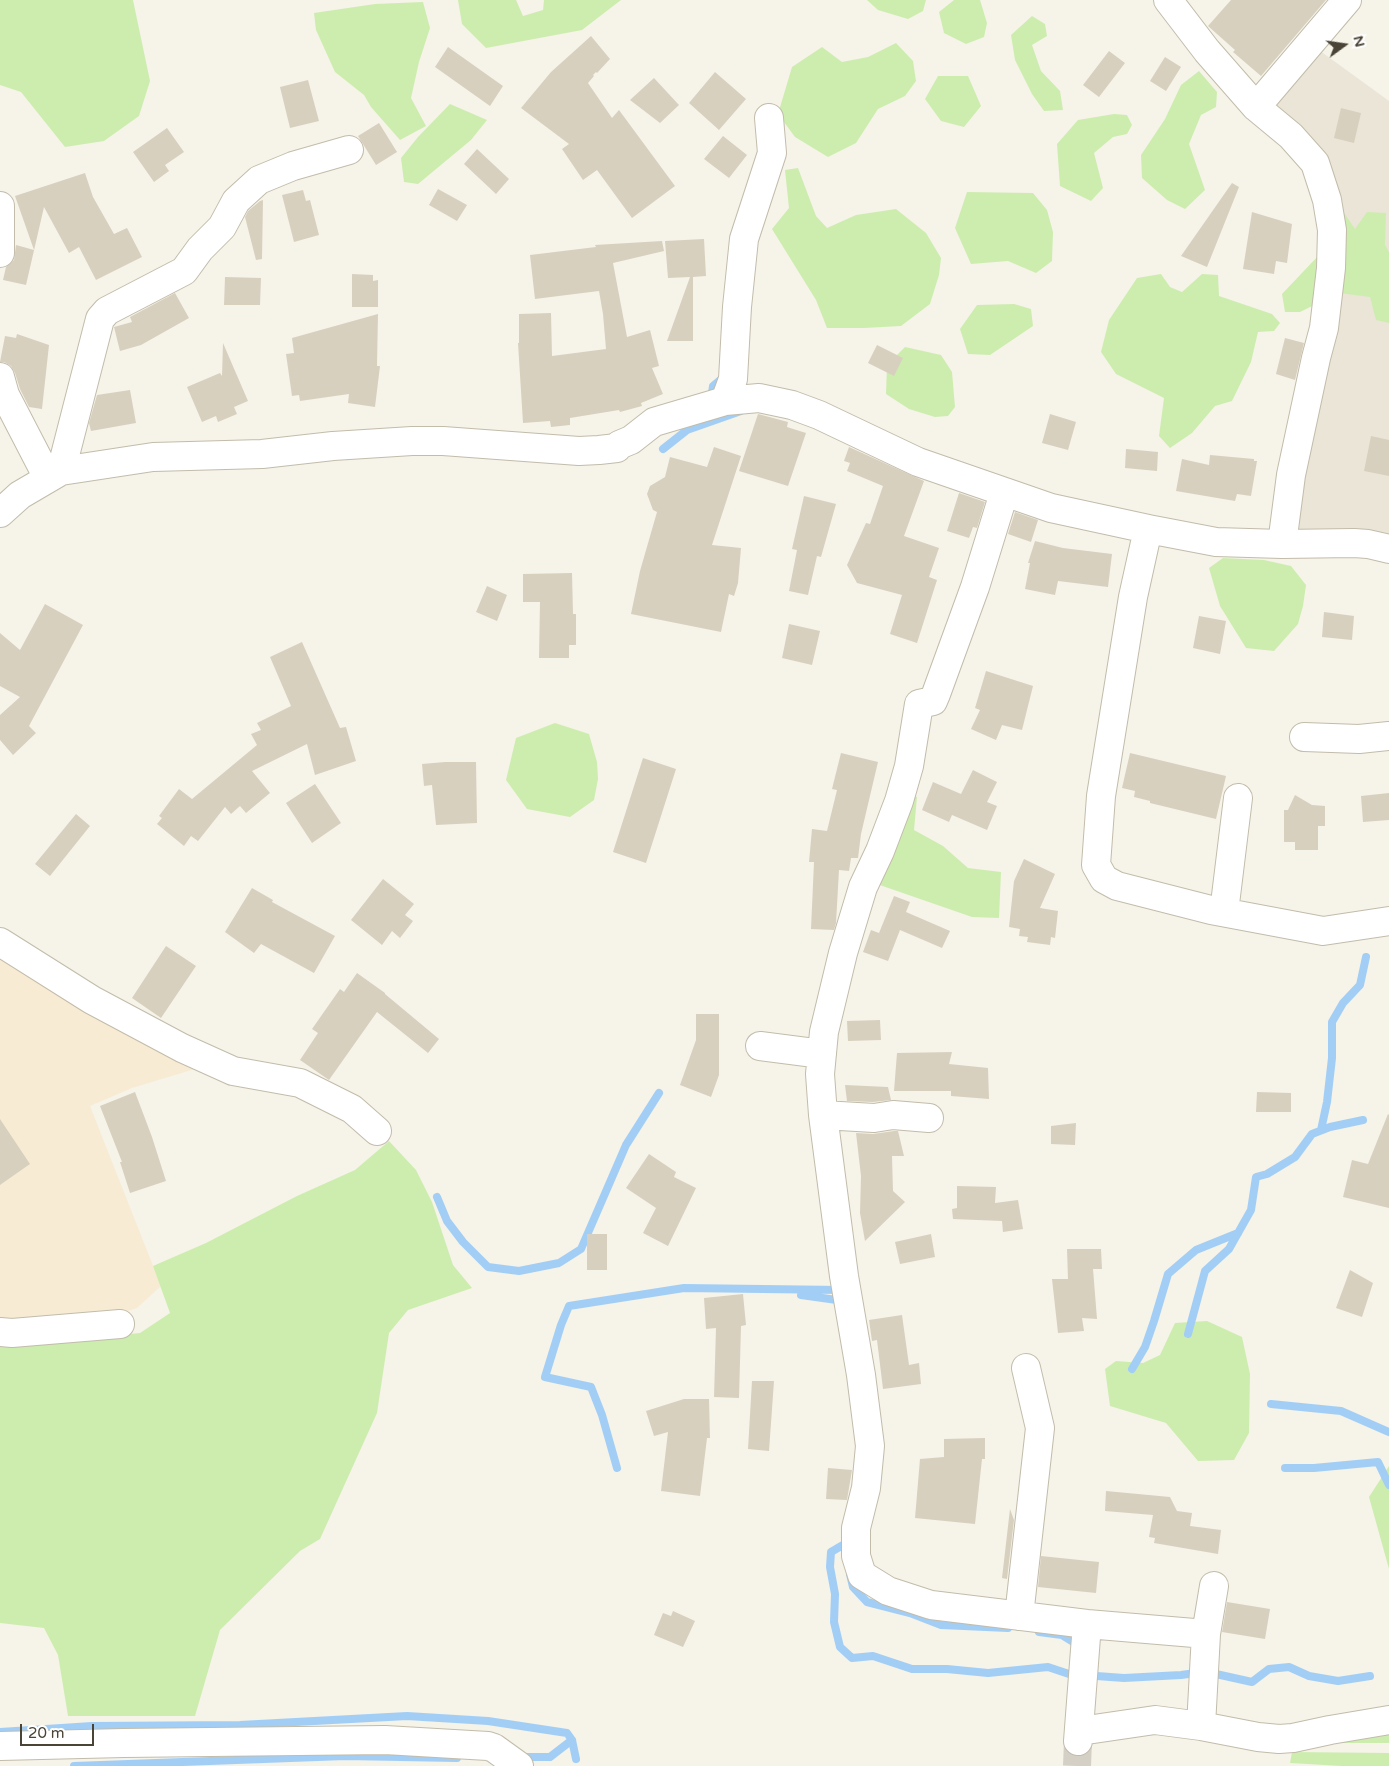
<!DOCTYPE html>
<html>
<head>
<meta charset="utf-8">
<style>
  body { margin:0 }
  #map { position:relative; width:1389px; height:1766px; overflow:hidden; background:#f6f3e9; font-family:"Varela Round",sans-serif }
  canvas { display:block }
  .north { position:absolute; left:1319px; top:20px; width:50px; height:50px; -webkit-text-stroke:4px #fff; paint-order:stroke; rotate:76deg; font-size:14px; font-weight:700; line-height:20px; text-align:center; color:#4a4437 }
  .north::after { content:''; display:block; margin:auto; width:18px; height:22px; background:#4a4437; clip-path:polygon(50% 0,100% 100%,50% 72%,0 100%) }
  .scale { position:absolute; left:20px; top:1724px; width:74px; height:22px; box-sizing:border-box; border:2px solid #4a4437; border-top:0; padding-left:6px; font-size:15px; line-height:18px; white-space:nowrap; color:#4a4437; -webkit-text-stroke:4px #fff; paint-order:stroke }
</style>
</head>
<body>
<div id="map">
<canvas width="1389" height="1766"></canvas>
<div class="north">N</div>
<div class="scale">20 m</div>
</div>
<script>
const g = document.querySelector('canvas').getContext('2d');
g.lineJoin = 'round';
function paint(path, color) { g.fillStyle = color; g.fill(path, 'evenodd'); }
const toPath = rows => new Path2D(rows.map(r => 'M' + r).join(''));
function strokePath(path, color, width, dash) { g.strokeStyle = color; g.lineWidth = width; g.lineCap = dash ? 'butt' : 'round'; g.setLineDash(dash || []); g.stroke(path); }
paint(toPath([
  [1316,48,1389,101,1389,540,1290,536,1329,201,1267,99]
]), '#eae5d7');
paint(toPath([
  [0,955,195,1069,132,1088,90,1106,161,1286,137,1308,113,1316,0,1321]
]), '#f8ebd4');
paint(toPath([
  [0,0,133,0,150,81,139,116,104,141,65,147,21,92,0,85],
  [458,0,516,0,523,16,543,10,544,0,621,0,582,30,486,48,462,24],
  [867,0,926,0,923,11,908,19,878,10],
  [954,0,980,0,987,23,984,37,966,44,944,33,939,12],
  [423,2,430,28,419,62,411,98,426,126,400,140,371,107,364,95,335,72,316,30,314,13,375,4],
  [1032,16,1045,24,1047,36,1032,45,1041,71,1060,91,1063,110,1044,111,1032,94,1015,60,1011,35],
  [896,43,913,61,916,81,905,96,878,109,856,143,828,157,795,137,778,114,792,67,822,47,842,62,868,57],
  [1199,71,1217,92,1216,107,1201,115,1189,144,1205,190,1185,209,1167,200,1142,178,1141,155,1165,119,1181,85],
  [938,76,968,76,981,106,964,127,941,121,925,99],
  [450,104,487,120,471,140,418,184,404,182,401,158,418,137],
  [1114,114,1127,115,1132,125,1127,134,1113,137,1094,153,1103,188,1091,201,1060,186,1057,144,1078,120],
  [798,168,816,216,827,228,856,215,896,209,926,233,941,258,939,275,930,304,901,326,864,328,827,328,816,300,772,229,789,208,785,170],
  [967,192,1033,193,1047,210,1053,232,1052,261,1036,273,1008,261,971,264,955,228],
  [1340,207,1355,229,1367,212,1386,213,1385,245,1389,252,1389,323,1376,320,1370,297,1339,293,1300,312,1285,312,1282,294,1319,255],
  [1161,274,1170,287,1182,292,1202,274,1218,275,1219,296,1272,314,1280,323,1274,331,1258,332,1251,362,1232,401,1215,406,1192,433,1170,448,1159,436,1164,398,1116,374,1101,352,1109,320,1137,278],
  [1014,304,1031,309,1033,326,990,355,968,354,960,329,977,305],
  [905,347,941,355,952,372,955,407,948,416,935,417,909,409,886,394,887,365],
  [1223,558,1264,560,1291,566,1306,585,1303,606,1298,624,1274,651,1246,648,1220,606,1209,568],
  [555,723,589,734,597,762,598,779,594,800,570,817,527,809,506,780,516,738],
  [903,791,917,797,914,830,943,846,968,868,1001,872,999,918,972,917,874,883],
  [389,1141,416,1170,432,1202,453,1265,472,1288,408,1310,389,1333,377,1413,320,1539,300,1551,220,1630,195,1716,68,1716,58,1655,44,1628,0,1623,0,1343,80,1339,140,1333,170,1313,153,1266,206,1243,297,1196,355,1170],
  [1207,1321,1242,1337,1250,1374,1249,1433,1234,1460,1198,1461,1166,1423,1110,1406,1105,1369,1116,1361,1143,1363,1160,1355,1175,1323],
  [1389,1466,1389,1569,1369,1497],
  [1389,1728,1389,1743,1295,1743],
  [1292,1752,1389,1753,1389,1766,1342,1766,1290,1763]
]), '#cdedaf');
strokePath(toPath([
  [711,399,713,386,725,376],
  [663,449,687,430,741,411],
  [1321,1130,1327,1102,1332,1058,1332,1022,1343,1003,1360,985,1366,957],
  [437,1197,447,1221,463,1242,488,1267,519,1271,559,1263,581,1249,626,1145,659,1093],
  [801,1295,844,1301],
  [1188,1334,1205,1271,1229,1249,1251,1210,1256,1177,1267,1174,1295,1157,1312,1134,1330,1127,1363,1120],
  [1132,1369,1145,1347,1154,1321,1168,1274,1196,1250,1238,1233],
  [1271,1404,1341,1411,1389,1432],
  [617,1468,602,1415,591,1387,545,1377,561,1325,569,1306,684,1288,841,1290],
  [1285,1468,1314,1468,1378,1462,1389,1485],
  [848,1542,831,1552,830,1567,835,1594,834,1622,840,1647,852,1658,873,1656,912,1669,947,1669,988,1673,1048,1667,1069,1674,1124,1678,1181,1675,1196,1673,1196,1671],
  [850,1574,853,1587,867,1602,910,1613,941,1625,1008,1628],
  [1039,1632,1062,1635,1075,1643],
  [1216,1674,1252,1682,1269,1669,1289,1667,1309,1676,1338,1681,1370,1676],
  [0,1732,92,1726,240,1725,407,1716,488,1721,567,1733,572,1740,576,1759],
  [522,1757,550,1757,572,1740],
  [74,1766,345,1756,457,1758]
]), '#a2cef6', 8);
paint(toPath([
  [1231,0,1326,0,1261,76,1233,52,1235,50,1208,26],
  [591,36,610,59,597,73,596,72,593,75,594,76,588,83,612,118,619,110,675,186,632,218,597,170,583,180,562,149,569,144,521,108,551,72],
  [448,47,503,86,490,106,435,67],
  [1109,51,1125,63,1099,97,1083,85],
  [1165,57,1181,67,1166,91,1150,81],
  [715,72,746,99,719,130,689,103],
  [654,78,679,105,660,123,630,100],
  [308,80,319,121,290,128,280,87],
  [1341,108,1361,113,1354,143,1334,138],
  [379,123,397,152,376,165,358,136],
  [167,128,184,152,165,165,169,171,154,182,133,152],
  [723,136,747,155,729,178,704,159],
  [477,149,509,179,496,194,464,164],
  [85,173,93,197,114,234,127,228,142,257,96,280,79,247,69,253,44,207,26,285,3,280,6,267,14,260,16,245,34,250,15,196],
  [1232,183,1239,187,1207,267,1181,256],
  [438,189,467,205,457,221,429,205],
  [303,190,306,201,310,200,319,235,294,242,282,195],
  [263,200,262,259,256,260,245,217,248,211,260,201],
  [1252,212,1292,224,1287,263,1276,261,1274,274,1243,269],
  [704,239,706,276,693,277,693,341,667,341,690,277,668,278,665,241],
  [662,241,664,251,613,263,627,337,650,330,659,366,652,368,663,394,641,403,642,406,620,412,619,410,570,418,570,425,551,427,550,421,523,423,518,343,519,343,519,314,551,313,552,356,606,349,603,314,599,291,535,299,530,255,596,247,595,245],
  [352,274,373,275,373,281,378,280,378,307,352,307],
  [225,277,261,278,260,305,224,305],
  [175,293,189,318,141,345,120,351,114,327,132,322,130,317],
  [378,314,377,366,380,366,375,407,348,403,349,394,300,401,299,395,292,396,286,354,294,353,292,338],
  [17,334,49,345,42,409,29,407,20,389,15,373,11,366,4,362,0,362,5,336,16,338],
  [1285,338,1304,343,1295,380,1276,374],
  [223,343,248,401,234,407,237,414,218,422,216,416,202,422,187,387,220,373,222,376],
  [877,345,903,358,894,376,868,363],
  [130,390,136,423,91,431,89,423,97,395],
  [758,414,788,422,787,427,806,433,788,486,739,471],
  [1050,414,1076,422,1068,450,1042,443],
  [1371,436,1389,440,1389,476,1364,471],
  [714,447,741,456,712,545,741,548,738,583,734,596,729,594,721,632,631,614,640,571,657,512,653,510,647,494,650,486,665,477,670,457,707,467],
  [849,447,924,481,904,536,939,548,929,577,937,580,917,643,890,634,902,595,857,583,847,565,866,523,870,524,883,486,847,471,850,463,844,461],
  [1126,449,1158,452,1157,471,1125,468],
  [1210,455,1254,459,1254,461,1257,461,1251,496,1237,494,1235,501,1176,491,1182,459,1209,465],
  [959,493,985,502,977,528,973,527,969,538,947,531],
  [804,496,836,504,821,557,817,556,808,595,789,591,797,550,792,549],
  [1015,512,1038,520,1031,542,1008,534],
  [1035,541,1063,548,1112,554,1108,587,1058,581,1055,595,1025,589,1030,563,1028,563],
  [572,573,573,614,576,614,576,645,569,645,569,658,539,658,540,602,523,602,523,574],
  [487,586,507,595,497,621,476,612],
  [45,604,83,625,29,726,36,733,13,755,0,740,0,715,20,697,0,686,0,633,20,650],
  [1324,612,1354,616,1352,640,1322,637],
  [1199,616,1226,621,1220,654,1193,648],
  [789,624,820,631,812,665,782,658],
  [302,642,340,728,346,727,356,761,315,775,307,744,252,771,270,793,246,813,240,806,231,814,225,807,198,841,191,836,184,846,157,824,162,818,159,816,179,789,192,799,257,745,251,734,261,730,257,723,291,706,270,657],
  [986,671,1033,686,1022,730,1002,725,996,740,971,729,980,710,975,708],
  [841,753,878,762,861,834,858,858,851,858,849,871,839,870,836,923,834,930,811,929,814,862,809,862,812,829,827,831,837,790,832,789],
  [1130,753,1226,776,1216,819,1150,803,1150,801,1134,797,1135,791,1122,788],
  [643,758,676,769,646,863,613,852],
  [445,762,476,762,477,823,436,825,432,785,424,786,422,764],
  [973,770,997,782,987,802,997,806,987,830,952,815,949,822,922,810,933,782,961,794],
  [315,784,341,823,312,843,286,803],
  [1389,793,1389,820,1363,822,1361,796],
  [1295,795,1312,805,1325,806,1325,826,1318,826,1318,850,1295,850,1295,842,1284,842,1284,810,1288,810],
  [76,814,90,826,50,876,35,864],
  [1024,859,1055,874,1040,908,1058,911,1055,938,1051,937,1050,945,1027,942,1028,937,1019,936,1020,929,1009,927,1014,881],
  [383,879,414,904,405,915,413,921,400,938,392,931,382,945,351,920],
  [252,888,273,900,272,902,335,936,314,973,261,944,254,953,225,932],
  [894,896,910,902,906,912,950,931,942,948,900,930,888,961,863,952,871,930,879,933],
  [166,946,196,966,161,1018,132,998],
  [357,973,385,993,385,994,439,1039,428,1053,377,1012,329,1080,300,1060,318,1033,312,1029,340,989,344,992],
  [696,1014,719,1014,719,1075,711,1097,680,1085,696,1040],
  [880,1020,881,1040,848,1041,847,1021],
  [952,1052,949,1064,988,1068,989,1099,951,1096,951,1091,894,1091,897,1053],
  [845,1085,888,1087,891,1100,873,1102,847,1101],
  [135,1092,152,1137,166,1181,130,1193,120,1162,122,1162,100,1106],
  [1257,1092,1291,1093,1291,1112,1256,1112],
  [1388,1114,1389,1115,1389,1208,1343,1197,1352,1160,1368,1164],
  [0,1119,30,1164,0,1185],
  [1076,1123,1075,1145,1051,1144,1051,1126],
  [894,1131,898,1131,904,1156,892,1156,893,1191,905,1202,865,1241,860,1213,861,1176,856,1133,873,1134],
  [649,1154,676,1172,674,1177,696,1188,668,1246,643,1233,656,1208,626,1188],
  [957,1186,996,1187,995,1203,1018,1200,1023,1229,1003,1232,1002,1221,953,1219,952,1209,957,1208],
  [587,1234,607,1234,607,1270,587,1270],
  [931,1234,935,1257,900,1264,895,1242],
  [1067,1249,1101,1249,1102,1269,1093,1269,1097,1319,1082,1318,1084,1331,1058,1333,1052,1279,1068,1279],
  [1350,1270,1373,1283,1362,1317,1336,1308],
  [743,1294,746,1325,741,1326,739,1398,714,1397,716,1328,706,1329,704,1298],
  [902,1315,909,1365,919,1363,921,1384,883,1389,877,1340,872,1341,869,1320],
  [752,1381,774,1381,769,1451,748,1449],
  [684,1399,709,1399,710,1438,707,1438,700,1496,661,1491,668,1432,654,1436,646,1411],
  [985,1438,985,1459,982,1459,975,1524,915,1518,920,1459,944,1457,944,1439],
  [828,1468,852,1470,847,1500,826,1499],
  [1106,1491,1170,1497,1177,1511,1192,1513,1190,1526,1221,1530,1218,1554,1154,1543,1155,1538,1149,1537,1153,1515,1105,1511],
  [1010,1509,1014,1520,1007,1579,1002,1578],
  [1041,1556,1099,1562,1096,1593,1038,1587],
  [1227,1602,1270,1609,1265,1639,1222,1632],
  [673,1611,695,1621,683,1647,654,1635,663,1613,671,1616]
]), '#d8d0be');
strokePath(toPath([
  [1077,1766,1078,1741]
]), '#d4d0c5', 28, [28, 14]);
const minor = toPath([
  [1168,0,1207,51,1256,107,1291,136,1315,163,1327,200,1332,230,1331,268,1324,328,1316,358,1291,475,1282,544],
  [1256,107,1347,0],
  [0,206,0,253],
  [0,377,5,395,48,478],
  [725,401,733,379,737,307,744,239,772,153,769,118],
  [61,471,100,319,107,311,184,271,200,249,222,227,236,201,259,180,293,166,349,150],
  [1004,493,975,587,936,694,933,701,919,704,909,766,899,801,880,851,863,887,843,953,824,1032,820,1074,823,1115,844,1276,861,1375,870,1446,866,1488,856,1528,856,1556,862,1575,888,1591,931,1605,1087,1624,1206,1634],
  [0,513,20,495,61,471,153,457,262,454,333,446,412,441,443,441,579,451,599,450,617,448,619,445,631,440,654,422,725,401,759,398,792,405,819,415,918,462,1051,508,1148,529,1216,542,1282,544,1354,543,1368,544,1389,549],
  [1148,529,1133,597,1101,796,1096,865,1104,879,1117,886,1211,910,1323,931,1389,921],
  [1304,737,1359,739,1389,736],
  [1224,912,1238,798],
  [0,942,92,1000,182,1048,233,1071,300,1083,352,1109,377,1131],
  [760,1046,822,1054],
  [823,1115,874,1118,893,1115,929,1118],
  [0,1332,12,1333,120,1324],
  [1019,1616,1040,1428,1026,1368],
  [1201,1726,1206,1634,1214,1586],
  [1080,1731,1155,1720,1201,1726,1258,1737,1279,1739,1293,1738,1330,1730,1389,1720],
  [1078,1741,1087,1624],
  [0,1746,124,1743,385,1740,488,1746,494,1748,519,1766]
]);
strokePath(minor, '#c2bcab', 30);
strokePath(minor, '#fff', 28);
</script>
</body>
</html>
